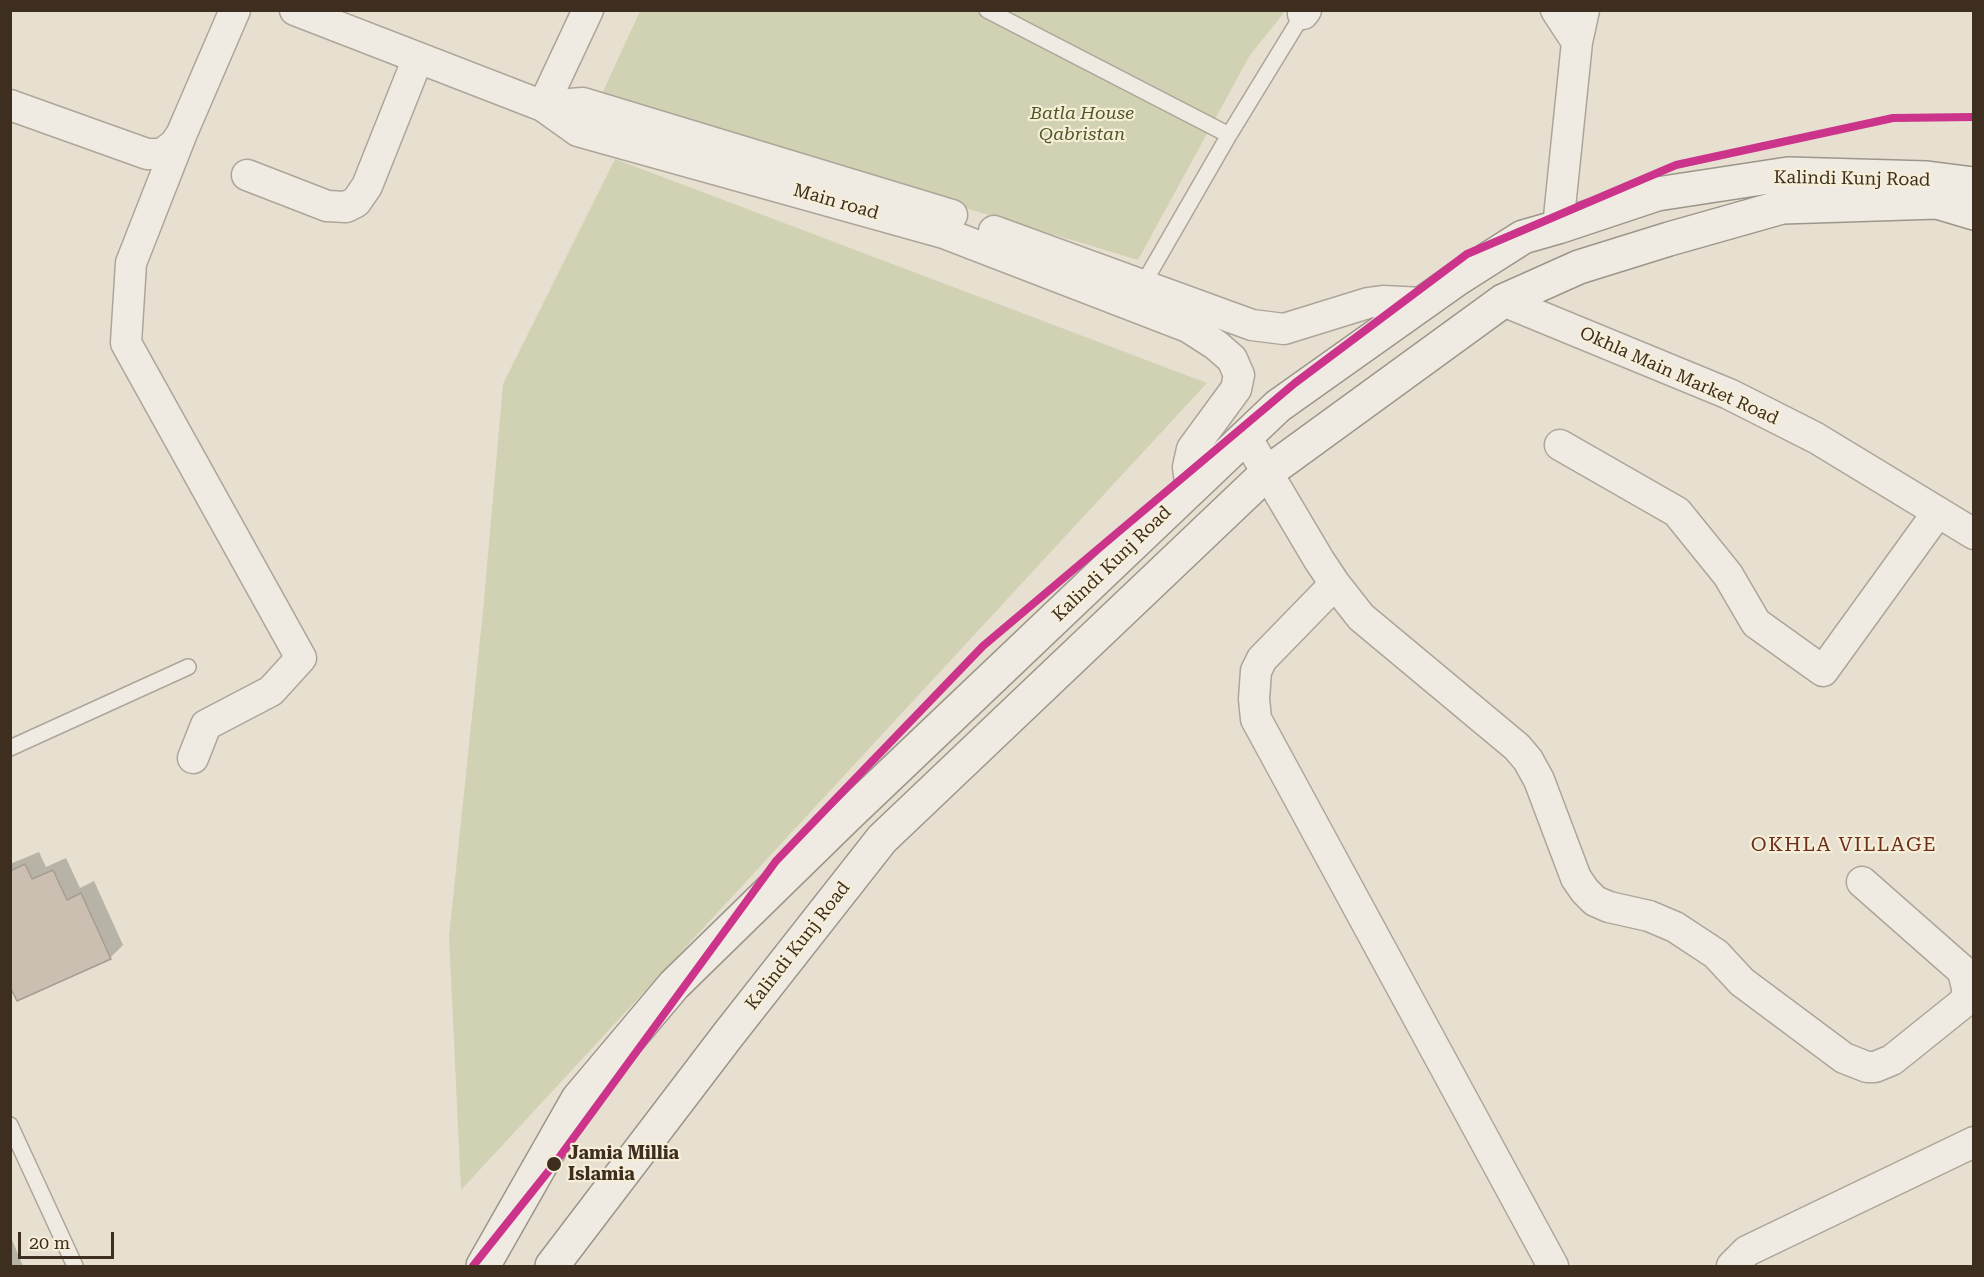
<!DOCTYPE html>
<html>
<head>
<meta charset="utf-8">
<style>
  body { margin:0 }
  #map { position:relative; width:1984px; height:1277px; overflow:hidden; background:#e7e0d1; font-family:"Roboto Serif",serif }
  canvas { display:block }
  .frame { position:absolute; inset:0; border:12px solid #3d2e20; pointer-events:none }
  .scale { position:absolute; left:18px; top:1232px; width:96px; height:27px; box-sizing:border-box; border:3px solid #3d2e20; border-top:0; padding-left:8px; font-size:18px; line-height:21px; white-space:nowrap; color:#3d2e20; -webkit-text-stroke:4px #f7eed8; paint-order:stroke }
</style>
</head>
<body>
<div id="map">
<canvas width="1984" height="1277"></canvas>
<div class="frame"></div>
<div class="scale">20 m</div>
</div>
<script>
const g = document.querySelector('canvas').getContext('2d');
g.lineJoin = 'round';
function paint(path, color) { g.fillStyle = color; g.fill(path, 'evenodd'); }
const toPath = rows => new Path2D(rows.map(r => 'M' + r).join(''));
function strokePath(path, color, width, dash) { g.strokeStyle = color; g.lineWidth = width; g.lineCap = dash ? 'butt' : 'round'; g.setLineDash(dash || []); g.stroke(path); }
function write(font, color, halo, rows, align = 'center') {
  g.font = font + ' "Roboto Serif",serif'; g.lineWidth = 4.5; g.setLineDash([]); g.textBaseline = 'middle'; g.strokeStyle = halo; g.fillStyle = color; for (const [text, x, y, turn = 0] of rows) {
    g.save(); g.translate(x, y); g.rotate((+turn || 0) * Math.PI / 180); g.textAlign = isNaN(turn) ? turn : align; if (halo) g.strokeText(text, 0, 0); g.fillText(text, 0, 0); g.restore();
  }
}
paint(toPath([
  [1281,10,1284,13,1250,55,1138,260,600,98,640,11],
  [615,159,1207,383,461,1190,449,936,483,611,503,384]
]), '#d1d1b3');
paint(toPath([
  [39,852,46,867,66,858,80,888,94,881,123,945,110,958,10,983,10,864],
  [10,1235,23,1266,10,1266]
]), '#0003');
const building = toPath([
  [25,864,32,879,53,870,67,900,81,893,111,959,17,1001,10,987,10,871,25,864]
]);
paint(building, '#cbbfb2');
strokePath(building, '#a89c90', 1.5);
const service = toPath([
  [987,10,1229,135],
  [1142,286,1229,135,1303,14],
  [10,748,188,667],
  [10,1125,75,1266]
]);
const minor = toPath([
  [295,10,543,106,578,131,944,233,1188,327,1216,345,1232,359,1239,375,1236,389,1192,449,1188,467,1191,489],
  [1556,10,1577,42],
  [1303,14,1306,10],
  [10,105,147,154,162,154,175,144,182,133,235,10],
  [543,106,583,103,952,215],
  [543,106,588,10],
  [182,133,131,263,126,343,301,658,271,691,206,725,193,758],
  [247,175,327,206,346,207,356,202,367,186,418,58],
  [1558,227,1577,42,1584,10],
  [994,231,1252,325,1284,329,1368,303,1383,301,1423,303],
  [1503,301,1729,394,1816,438,1974,534],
  [1246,437,1319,560,1335,584,1361,617,1517,747,1528,760,1539,780,1576,878,1585,891,1595,901,1609,907,1649,916,1675,927,1716,954,1742,982,1844,1058,1867,1067,1875,1067,1892,1060,1963,1003,1967,996,1967,988,1963,971,1862,882],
  [1560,445,1677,512,1728,575,1756,623,1823,671,1938,512],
  [1335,584,1262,659,1256,671,1254,699,1256,719,1553,1266],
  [1732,1266,1747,1251,1974,1142]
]);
const secondary = toPath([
  [483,1266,578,1099,674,985,848,815,1278,406,1457,279,1523,237,1558,227,1657,194,1788,174,1927,178,1974,184],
  [552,1266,728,1035,882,839,1268,472,1503,301,1579,267,1669,239,1782,207,1937,202,1974,213]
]);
strokePath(service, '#ada599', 18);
strokePath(minor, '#ada599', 33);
strokePath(secondary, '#9c958a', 36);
strokePath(service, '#efebe3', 15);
strokePath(minor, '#efebe3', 30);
strokePath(secondary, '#efebe3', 33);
strokePath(toPath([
  [473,1266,555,1163,776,861,983,646,1295,383,1467,254,1676,165,1893,118,1974,117]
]), '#cc338b', 8);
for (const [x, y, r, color] of [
  [554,1164,8,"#3d2e20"]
]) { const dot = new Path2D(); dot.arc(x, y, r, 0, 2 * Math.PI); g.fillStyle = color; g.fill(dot); strokePath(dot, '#f7eed8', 2); }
write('italic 18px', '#4d5a26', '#f7eed8', [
  ["Batla House",1082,114],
  ["Qabristan",1082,135]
]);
write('18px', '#3d2e20', '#f7eed8', [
  ["Kalindi Kunj Road",1852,179,1],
  ["Main road",836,202,16],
  ["Okhla Main Market Road",1679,376,24],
  ["Kalindi Kunj Road",1112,564,-44],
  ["Kalindi Kunj Road",798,946,-52]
]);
write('bold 18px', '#3d2e20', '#f7eed8', [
  ["Jamia Millia",568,1154],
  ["Islamia",568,1175]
], 'left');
g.letterSpacing = '1.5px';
write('20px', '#6b2e1e', '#f7eed8', [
  ["OKHLA VILLAGE",1844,845]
]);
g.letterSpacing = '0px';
</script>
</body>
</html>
